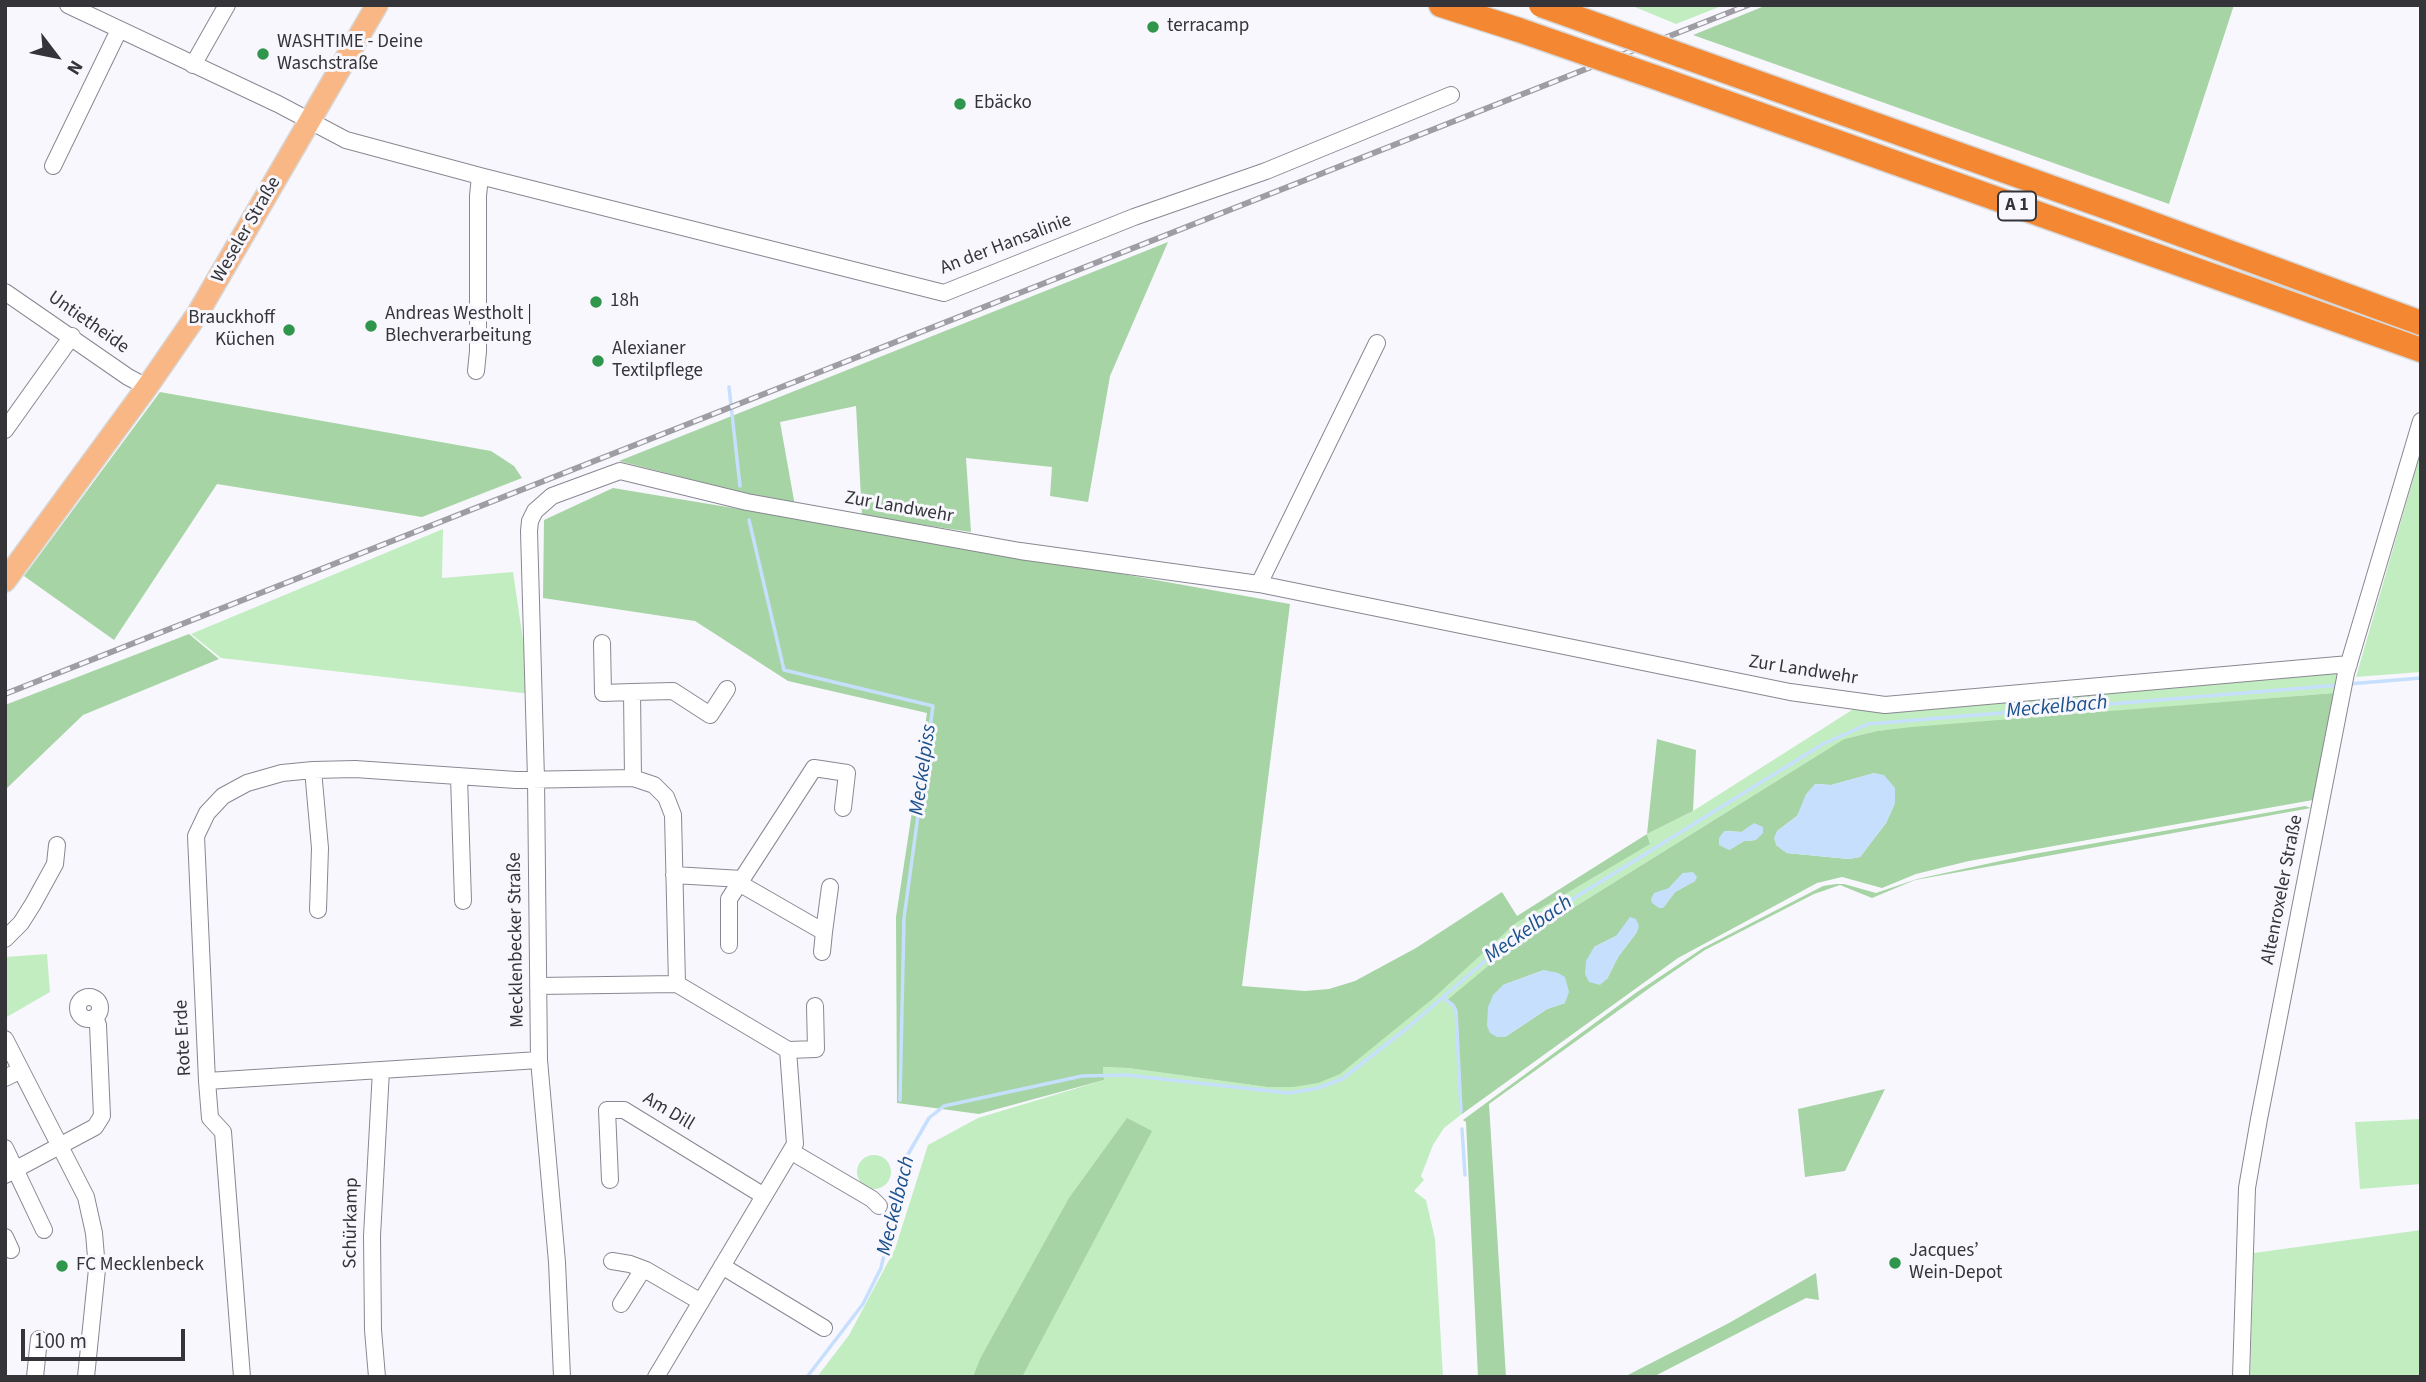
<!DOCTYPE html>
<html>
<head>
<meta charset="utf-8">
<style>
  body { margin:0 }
  #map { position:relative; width:2426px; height:1382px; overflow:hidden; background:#f8f7fe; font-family:"Source Sans 3",sans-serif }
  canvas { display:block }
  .frame { position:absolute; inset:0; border:7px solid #353539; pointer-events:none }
  .north { position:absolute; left:21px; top:21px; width:70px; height:70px; -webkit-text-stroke:5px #f8f7fe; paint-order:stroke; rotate:122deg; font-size:19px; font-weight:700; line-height:28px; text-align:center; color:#353539 }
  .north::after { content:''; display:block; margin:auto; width:24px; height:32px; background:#353539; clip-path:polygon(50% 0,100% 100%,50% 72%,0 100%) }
  .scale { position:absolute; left:21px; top:1329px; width:164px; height:32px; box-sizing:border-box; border:4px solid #353539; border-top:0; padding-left:9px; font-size:21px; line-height:24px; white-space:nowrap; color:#353539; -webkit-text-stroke:5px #f8f7fe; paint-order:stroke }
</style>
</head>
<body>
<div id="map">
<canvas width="2426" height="1382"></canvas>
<div class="frame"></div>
<div class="north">N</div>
<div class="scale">100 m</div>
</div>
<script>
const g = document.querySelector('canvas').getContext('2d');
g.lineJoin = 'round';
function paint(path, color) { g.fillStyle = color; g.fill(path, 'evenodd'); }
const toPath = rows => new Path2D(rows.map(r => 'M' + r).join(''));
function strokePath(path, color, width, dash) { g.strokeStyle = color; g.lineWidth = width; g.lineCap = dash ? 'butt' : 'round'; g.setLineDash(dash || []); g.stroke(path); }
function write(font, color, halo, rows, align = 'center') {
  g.font = font + ' "Source Sans 3",sans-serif'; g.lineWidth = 6; g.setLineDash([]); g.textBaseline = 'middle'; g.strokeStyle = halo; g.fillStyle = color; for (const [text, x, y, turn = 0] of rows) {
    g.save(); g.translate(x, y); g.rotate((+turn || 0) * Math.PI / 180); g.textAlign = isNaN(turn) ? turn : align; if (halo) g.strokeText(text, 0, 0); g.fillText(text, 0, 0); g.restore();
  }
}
paint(toPath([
  [1630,5,1724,5,1676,24],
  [2421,452,2421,672,2356,677],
  [443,529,442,578,513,572,531,694,221,658,191,634],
  [2340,672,2319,797,2313,800,2333,693,1877,731,1844,739,1512,946,1447,1000,1457,1010,1462,1114,1444,1128,1433,1145,1421,1176,1424,1180,1414,1191,1426,1200,1435,1239,1443,1377,817,1377,849,1335,895,1249,928,1145,978,1118,1104,1080,1103,1067,1128,1068,1267,1087,1293,1087,1436,996,1516,923,1650,843,1647,834,1693,811,1852,710],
  [47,954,50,992,5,1018,5,957],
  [2421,1119,2421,1184,2360,1189,2355,1122],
  '857 1172a17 17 0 1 1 34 0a17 17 0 1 1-34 0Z',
  [2421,1230,2421,1377,2250,1377,2254,1253]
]), '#c2edc0');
paint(toPath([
  [1767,5,2234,5,2169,204,1693,35],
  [1168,242,1110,376,1088,502,1050,496,1052,467,966,458,971,532,862,516,856,406,780,422,795,506,619,461],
  [160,392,491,451,514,466,522,478,422,517,217,484,114,640,24,576],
  [613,488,1010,554,1290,604,1242,986,1305,991,1329,989,1355,981,1416,948,1502,892,1517,916,1647,834,1657,739,1696,750,1693,811,1647,834,1650,844,1516,923,1436,996,1340,1074,1318,1083,1293,1087,1267,1087,1128,1068,1103,1067,1104,1080,979,1114,897,1103,896,917,927,713,788,681,695,621,543,598,544,520],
  [189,634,219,659,83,715,5,790,5,705],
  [2334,693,2313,800,1969,861,1916,874,1882,888,1842,877,1817,883,1678,958,1462,1114,1457,1010,1453,1004,1447,1000,1512,946,1844,739,1877,731,1912,727],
  [1875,773,1895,803,1886,823,1860,857,1849,859,1787,853,1776,845,1777,831,1797,816,1815,784,1831,785],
  [1724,831,1742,832,1756,840,1744,841,1729,850],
  [1683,873,1695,881,1675,892,1663,908,1669,888],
  [1637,932,1618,957,1607,979,1594,947,1616,936],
  [1544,970,1565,1003,1547,1009,1505,1037,1503,985],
  [2305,806,2311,808,1915,880,1872,898,1840,885,1814,894,1705,950,1651,987,1489,1104,1506,1377,1478,1377,1466,1122,1463,1120,1637,992,1703,948,1823,886,1836,884,1844,884,1876,893,1917,879,2028,855],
  [1885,1089,1845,1171,1805,1177,1798,1109],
  [1127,1118,1152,1131,1022,1377,973,1377,980,1359,1069,1198],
  [1816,1273,1819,1300,1806,1298,1653,1377,1624,1377,1729,1323]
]), '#a6d4a4');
paint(toPath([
  [1874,773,1884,775,1895,788,1895,803,1886,823,1860,857,1849,859,1787,853,1776,845,1774,838,1777,831,1797,816,1806,794,1815,784,1831,785],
  [1754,823,1763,827,1763,833,1756,840,1744,841,1729,850,1719,845,1719,838,1724,831,1741,832],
  [1693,872,1697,877,1695,881,1675,892,1663,908,1659,908,1652,903,1651,899,1654,893,1669,888,1683,873],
  [1630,917,1636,919,1639,926,1637,932,1618,957,1607,979,1600,985,1589,982,1585,974,1586,961,1594,947,1616,936],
  [1544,970,1558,973,1565,977,1569,992,1565,1003,1547,1009,1505,1037,1497,1037,1490,1033,1487,1026,1488,1007,1493,995,1503,985]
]), '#c6dffd');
strokePath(toPath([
  [729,387,740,486],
  [749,520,784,670,933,706,904,918,900,1100],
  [2348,684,2421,678],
  [1443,998,1453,1005,1456,1011,1461,1111],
  [1462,1129,1465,1175],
  [807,1377,863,1304,881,1268,907,1156,929,1118,944,1106,1082,1076,1126,1075,1289,1093,1318,1088,1342,1079,1406,1029,1492,955,1550,913,1823,744,1868,724,2340,685]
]), '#c6dffd', 3.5);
const minor = toPath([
  [68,5,278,104,346,140,480,176,478,196,478,351,476,371],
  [193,65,227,5],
  [53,166,119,30],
  [480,176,944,293,1134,217,1266,171,1451,95],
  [5,292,128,377,147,387],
  [5,430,72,336],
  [1259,584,1377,343],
  [602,643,603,693,632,692,633,778],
  [632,692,673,691,710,715,727,689],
  [313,770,320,848,318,910],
  [459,777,463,901],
  [674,875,742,879,744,886,824,932,830,887],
  [5,939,21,923,33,904,55,864,57,845],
  [729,945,729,899,814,768,847,773,843,808],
  [822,952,824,932],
  '78 1008a11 11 0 1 1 22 0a11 11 0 1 1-22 0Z',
  [5,1039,86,1197,94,1233,97,1269,86,1377],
  [788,1050,816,1049,815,1006],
  [5,1078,21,1070],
  [207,1081,539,1060],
  [5,1148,44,1230],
  [792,1152,872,1199,879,1206],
  [5,1175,95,1127,102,1116,98,1025,95,1017],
  [610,1180,607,1110,624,1110,764,1196],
  [5,1237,11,1250],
  [612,1261,630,1264,646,1270],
  [722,1266,824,1328],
  [621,1304,640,1274,646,1270,701,1302],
  [35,1377,39,1339],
  [242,1377,223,1132,210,1118,207,1081,196,836,207,813,223,796,247,783,282,773,313,770,355,769,516,780,633,778,654,785,666,797,673,815,677,984,538,986],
  [377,1377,373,1330,372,1236,381,1070],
  [562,1377,557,1262,539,1060,536,779,529,531,530,521,535,511,552,496,620,471,747,502,1020,551,1259,584,1790,692,1885,705,2349,664],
  [656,1377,795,1144,788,1050,677,984],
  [2241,1377,2247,1188,2259,1119,2346,673,2421,421]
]);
const major = toPath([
  [5,581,147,387,198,313,377,5]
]);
const highway = toPath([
  [1441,5,1519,30],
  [1680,55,2120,212,2421,323],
  [1666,81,2421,350]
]);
strokePath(minor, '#898892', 18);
strokePath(major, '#d7d7d7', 24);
strokePath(highway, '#d7d7d7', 27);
strokePath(minor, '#fff', 16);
strokePath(major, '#f8b784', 21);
strokePath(highway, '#f48732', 24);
const rail = toPath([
  [5,694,1748,5]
]);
strokePath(rail, '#9d9da3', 6);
strokePath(rail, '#f8f7fe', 3.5, [10]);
const highwayBridge = toPath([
  [1541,5,1680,55],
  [1519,30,1666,81]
]);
strokePath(highwayBridge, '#d7d7d7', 27, []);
strokePath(highwayBridge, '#f48732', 24);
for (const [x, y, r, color] of [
  [1153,27,7,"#2f964c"],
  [263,54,7,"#2f964c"],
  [960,104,7,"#2f964c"],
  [596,302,7,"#2f964c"],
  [371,326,7,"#2f964c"],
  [289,330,7,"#2f964c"],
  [598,361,7,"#2f964c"],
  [1895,1263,7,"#2f964c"],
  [62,1266,7,"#2f964c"]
]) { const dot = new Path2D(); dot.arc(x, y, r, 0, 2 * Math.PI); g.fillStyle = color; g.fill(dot); strokePath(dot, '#f8f7fe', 2.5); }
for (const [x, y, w] of [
  [2017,206,38]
]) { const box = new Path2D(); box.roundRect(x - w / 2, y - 14.5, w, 29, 5); g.fillStyle = '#f8f7fe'; g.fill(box); strokePath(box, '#353539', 2); }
write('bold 18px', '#353539', null, [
  ["A 1",2017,206]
]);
write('19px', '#353539', '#f8f7fe', [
  ["terracamp",1167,27],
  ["WASHTIME - Deine",277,43],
  ["Waschstraße",277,65],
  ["Ebäcko",974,104],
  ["18h",610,302],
  ["Andreas Westholt |",385,315],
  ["Blechverarbeitung",385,337],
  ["Brauckhoff",275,319,"right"],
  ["Küchen",275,341,"right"],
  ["Alexianer",612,350],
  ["Textilpflege",612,372],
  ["Jacques’",1909,1252],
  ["Wein-Depot",1909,1274],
  ["FC Mecklenbeck",76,1266]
], 'left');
write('19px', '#353539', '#f8f7fe', [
  ["Weseler Straße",247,230,-60],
  ["An der Hansalinie",1006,245,-21],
  ["Untietheide",88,323,35],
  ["Zur Landwehr",899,508,10],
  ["Zur Landwehr",1803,671,9],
  ["Altenroxeler Straße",2283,890,-79],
  ["Mecklenbecker Straße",517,940,-91],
  ["Rote Erde",184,1038,-93],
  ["Am Dill",668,1112,31],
  ["Schürkamp",352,1223,-89]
]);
write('italic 21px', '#1c528c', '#f8f7fe', [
  ["Meckelbach",2057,708,-5],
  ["Meckelpiss",924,770,-82],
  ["Meckelbach",1529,930,-35],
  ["Meckelbach",897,1206,-76]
]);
</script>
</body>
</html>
